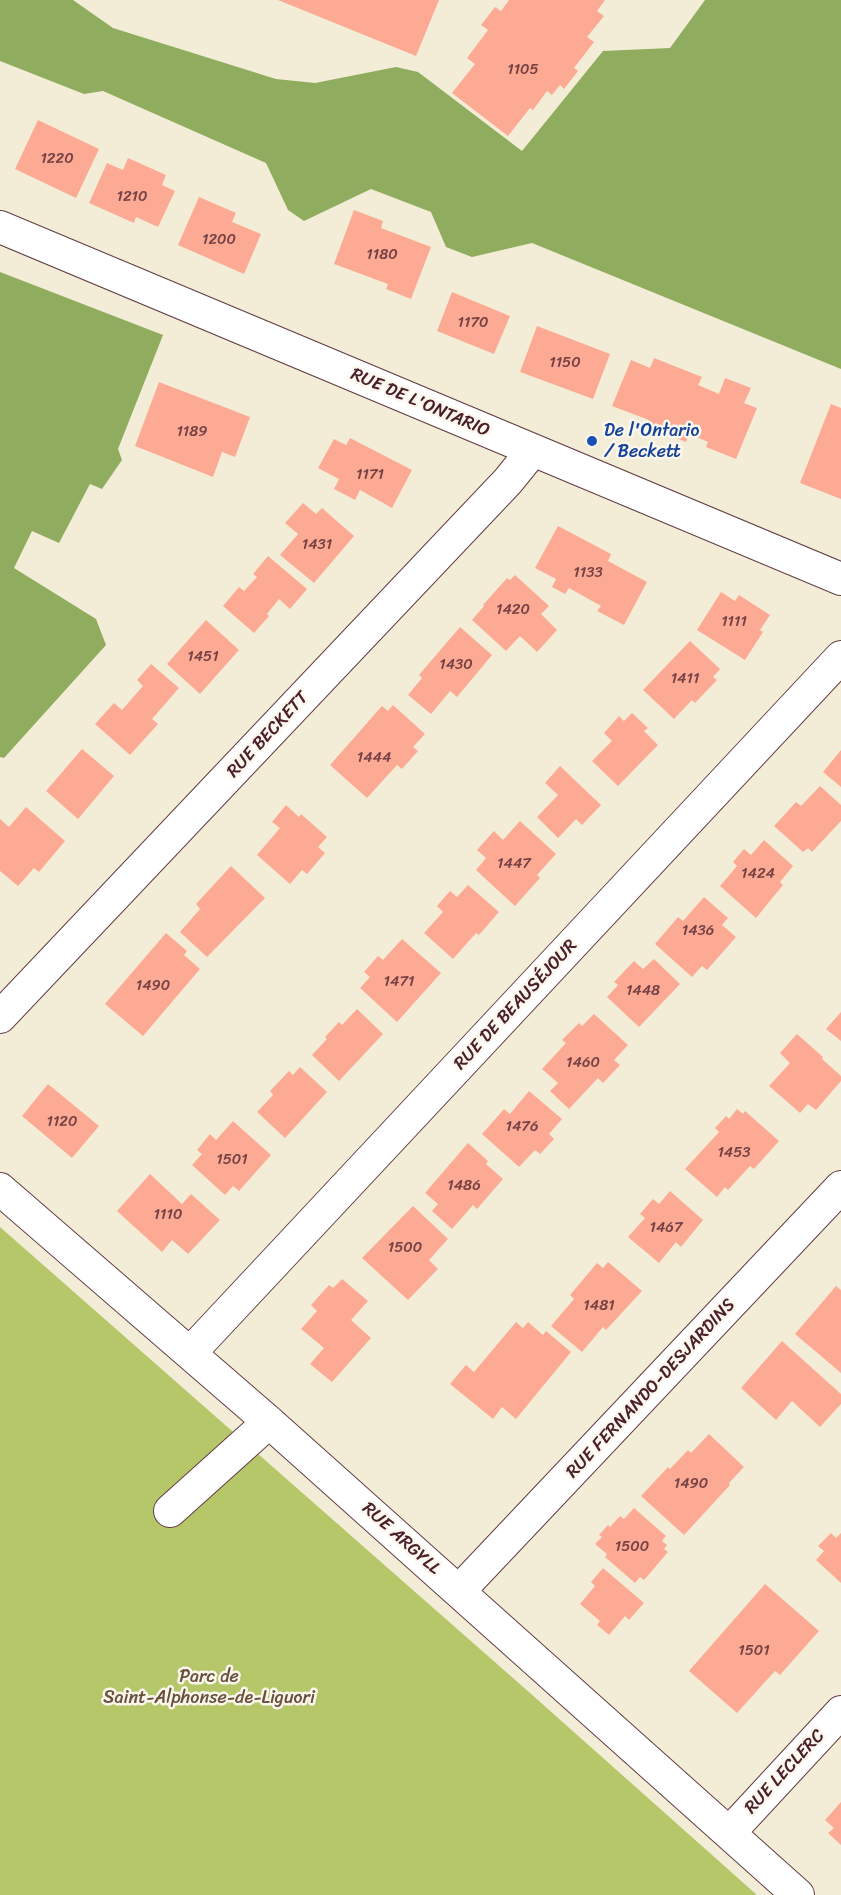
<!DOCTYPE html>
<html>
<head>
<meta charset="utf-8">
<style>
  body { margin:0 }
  canvas { display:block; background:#f3edd7 }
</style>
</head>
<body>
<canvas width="841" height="1895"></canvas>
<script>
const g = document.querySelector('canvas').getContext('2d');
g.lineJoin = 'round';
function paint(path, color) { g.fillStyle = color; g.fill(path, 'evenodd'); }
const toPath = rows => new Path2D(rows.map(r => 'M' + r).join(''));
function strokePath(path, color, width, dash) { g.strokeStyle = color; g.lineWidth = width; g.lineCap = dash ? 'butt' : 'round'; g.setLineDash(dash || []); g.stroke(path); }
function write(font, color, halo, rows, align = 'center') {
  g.font = font + ' Sriracha,sans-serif'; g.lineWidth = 5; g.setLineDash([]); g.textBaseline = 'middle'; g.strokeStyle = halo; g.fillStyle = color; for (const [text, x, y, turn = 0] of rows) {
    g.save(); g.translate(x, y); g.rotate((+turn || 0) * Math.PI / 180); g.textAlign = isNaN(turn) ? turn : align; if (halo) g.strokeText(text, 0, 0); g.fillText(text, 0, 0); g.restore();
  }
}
paint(toPath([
  [0,1227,530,1693,757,1895,0,1895]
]), '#b6c76a');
paint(toPath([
  [0,0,73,0,113,28,276,79,315,83,396,67,418,72,522,151,603,51,670,48,705,0,841,0,841,369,532,243,472,257,446,247,431,212,371,189,304,221,288,210,266,163,103,91,84,94,0,61],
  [0,272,163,335,118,449,122,460,102,489,90,484,59,543,32,531,14,568,96,619,106,645,4,758,0,757]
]), '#90ac5e');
paint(toPath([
  [278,0,439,0,416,56],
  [509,0,605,0,597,11,604,16,587,37,594,42,574,68,578,71,564,89,560,85,552,95,547,91,533,110,530,108,508,136,452,93,475,64,467,58,488,30,481,25,495,7,501,11],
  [38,120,99,149,76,198,15,169],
  [128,158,166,175,162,185,175,191,158,227,136,217,134,223,89,203,107,163,123,170],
  [199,197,236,213,232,222,261,234,244,274,178,245],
  [354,210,383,221,381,228,431,247,411,299,386,289,388,284,334,264],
  [452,292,510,316,494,354,437,331],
  [537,326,610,354,593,399,520,372],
  [654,358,702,377,698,385,719,394,725,378,751,388,744,403,757,408,736,459,706,447,708,442,689,434,686,442,646,426,649,420,612,406,631,360,650,368],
  [159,382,250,417,235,457,222,452,213,477,135,446],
  [831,404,841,408,841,499,800,483],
  [350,438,412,470,392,508,360,490,355,500,334,489,339,479,318,468,334,439,346,445],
  [303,503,316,514,322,508,354,536,314,583,280,555,298,534,285,523],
  [558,526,611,554,608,561,647,582,624,625,597,611,601,606,569,588,565,594,552,587,556,579,535,568],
  [268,556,307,589,290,609,279,599,267,614,269,616,254,633,223,606,239,587,244,591,257,577,253,574],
  [515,575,549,606,541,614,557,630,537,652,520,636,506,651,472,620,484,606,483,605,507,578,510,580],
  [721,592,735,601,739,595,770,615,760,630,763,632,745,660,697,630],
  [206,620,239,650,200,694,167,664],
  [460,627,492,655,457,697,450,691,431,714,408,695,422,678,419,675],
  [690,641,720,669,713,677,717,680,695,703,692,700,674,719,643,690],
  [151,664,179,688,152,719,158,724,130,755,95,724,114,703,122,710,143,686,137,680],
  [393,705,425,734,413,747,418,751,402,769,397,765,367,798,330,765,382,706,388,711],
  [632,713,648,728,644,731,658,745,618,786,592,761,612,741,604,733,619,716,624,721],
  [82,749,114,776,78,819,46,791],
  [841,750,841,787,823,772],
  [560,766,601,805,582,825,576,819,558,838,537,817,558,795,545,783],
  [820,786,841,805,841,821,812,852,808,848,803,852,774,826,796,802,801,806],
  [286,805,299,817,301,814,327,837,318,847,325,853,307,874,302,870,290,884,257,855,280,828,272,822],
  [26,807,65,841,39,872,34,868,18,886,0,871,0,819,9,827],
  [520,821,556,854,537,875,540,878,515,906,476,870,486,858,477,850,494,831,503,840],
  [764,840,793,866,780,882,783,885,756,918,720,886,737,866,733,862,744,849,751,855],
  [231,866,265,898,207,957,180,932,200,909,196,904],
  [468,885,499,912,479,935,476,933,453,959,424,933,443,912,437,906,450,891,457,897],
  [704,897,728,918,722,925,736,937,707,970,702,966,692,977,655,944,678,917,683,921],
  [166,933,187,951,184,955,200,969,143,1036,105,1004],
  [402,939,441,973,397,1022,360,988,370,977,364,972,378,956,383,960],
  [654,959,680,984,639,1027,607,997,618,985,614,982,634,961,643,969],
  [357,1009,383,1034,339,1081,312,1055,327,1039,325,1037,339,1022,342,1025],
  [841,1012,841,1041,826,1029],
  [594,1014,628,1045,614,1060,620,1065,603,1083,598,1078,569,1109,550,1091,558,1083,542,1069,566,1043,562,1040,579,1023,582,1026],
  [797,1034,823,1057,822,1059,841,1076,841,1081,816,1110,808,1104,800,1113,769,1086,790,1063,780,1053],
  [300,1067,327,1092,285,1138,257,1112,273,1095,270,1091,289,1071,293,1075],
  [48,1084,99,1126,72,1158,22,1116],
  [529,1091,562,1119,549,1134,554,1139,540,1154,535,1150,519,1167,482,1134,504,1109,510,1114],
  [737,1109,743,1114,745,1111,779,1141,754,1169,750,1166,728,1190,725,1187,717,1197,685,1169,719,1132,715,1128,726,1116,729,1119],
  [233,1121,271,1155,239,1191,233,1186,225,1195,192,1165,202,1154,197,1150,210,1134,216,1140],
  [468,1143,488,1161,486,1164,503,1179,477,1209,473,1205,452,1229,432,1211,438,1204,425,1193],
  [150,1174,182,1204,191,1194,220,1220,188,1254,172,1240,162,1252,117,1211],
  [670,1191,703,1220,681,1247,676,1242,659,1263,628,1237,645,1218,640,1214,653,1199,659,1204],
  [413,1206,448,1239,429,1260,438,1269,408,1300,362,1258],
  [608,1262,642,1291,606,1330,603,1327,582,1352,551,1326,574,1299,570,1295,597,1263,603,1268],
  [342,1279,368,1301,351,1320,371,1338,332,1382,310,1364,324,1348,301,1329,317,1311,311,1305,329,1285,333,1288],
  [836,1286,841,1290,841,1373,795,1334],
  [516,1322,523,1328,528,1322,543,1335,546,1331,571,1352,516,1419,502,1407,493,1419,450,1384,466,1365,474,1372],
  [782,1341,841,1394,841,1404,820,1427,792,1401,776,1420,741,1388],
  [709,1434,744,1467,729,1483,730,1485,684,1535,641,1496,668,1467,670,1469,688,1450,691,1453],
  [634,1508,666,1536,662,1541,667,1545,664,1549,668,1552,644,1580,640,1577,635,1583,605,1557,607,1554,595,1544,602,1537,599,1535,608,1525,610,1527,620,1516,624,1519],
  [831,1533,836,1538,841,1533,841,1583,816,1560,824,1551,818,1546],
  [603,1568,644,1603,629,1620,625,1616,609,1635,597,1625,600,1621,580,1604,595,1586,591,1582],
  [765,1584,819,1631,780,1675,775,1671,737,1713,689,1671],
  [841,1802,841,1845,828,1833,834,1828,825,1820]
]), '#fdaa94');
const minor = toPath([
  [0,227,841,579],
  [0,1017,508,481,533,450],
  [0,1189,269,1422,798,1895],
  [190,1353,841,657],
  [170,1511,269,1422],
  [459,1591,841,1187],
  [729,1833,841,1712]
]);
strokePath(minor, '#633e45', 34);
strokePath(minor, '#fff', 32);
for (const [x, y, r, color] of [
  [592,441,6,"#1a4fb4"]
]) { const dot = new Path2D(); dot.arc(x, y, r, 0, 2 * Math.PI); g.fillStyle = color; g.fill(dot); strokePath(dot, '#fbf7ec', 2); }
write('15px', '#774245', null, [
  ["1105",523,70],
  ["1220",57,159],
  ["1210",132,197],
  ["1200",219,240],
  ["1180",382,255],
  ["1170",473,323],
  ["1150",565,363],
  ["1189",192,432],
  ["1171",370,475],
  ["1431",317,545],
  ["1133",588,573],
  ["1420",513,610],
  ["1111",734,622],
  ["1451",203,657],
  ["1430",456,665],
  ["1411",685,679],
  ["1444",374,758],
  ["1447",514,864],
  ["1424",758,874],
  ["1436",698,931],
  ["1471",399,982],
  ["1490",153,986],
  ["1448",643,991],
  ["1460",583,1063],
  ["1120",62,1122],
  ["1476",522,1127],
  ["1453",734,1153],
  ["1501",232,1160],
  ["1486",464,1186],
  ["1110",168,1215],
  ["1467",666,1228],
  ["1500",405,1248],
  ["1481",599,1306],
  ["1490",691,1484],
  ["1500",632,1547],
  ["1501",754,1651]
]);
write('18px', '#4a1f2b', '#fbf7ec', [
  ["RUE DE L'ONTARIO",420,403,23],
  ["RUE BECKETT",268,735,-47],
  ["RUE DE BEAUSÉJOUR",516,1005,-47],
  ["RUE FERNANDO-DESJARDINS",651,1389,-47],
  ["RUE ARGYLL",401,1539,42],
  ["RUE LECLERC",785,1772,-47]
]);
write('18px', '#164399', '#fbf7ec', [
  ["De l'Ontario",604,431],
  ["/ Beckett",604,452]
], 'left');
write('18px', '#6a513e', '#fbf7ec', [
  ["Parc de",209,1677],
  ["Saint-Alphonse-de-Liguori",209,1698]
]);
</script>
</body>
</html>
